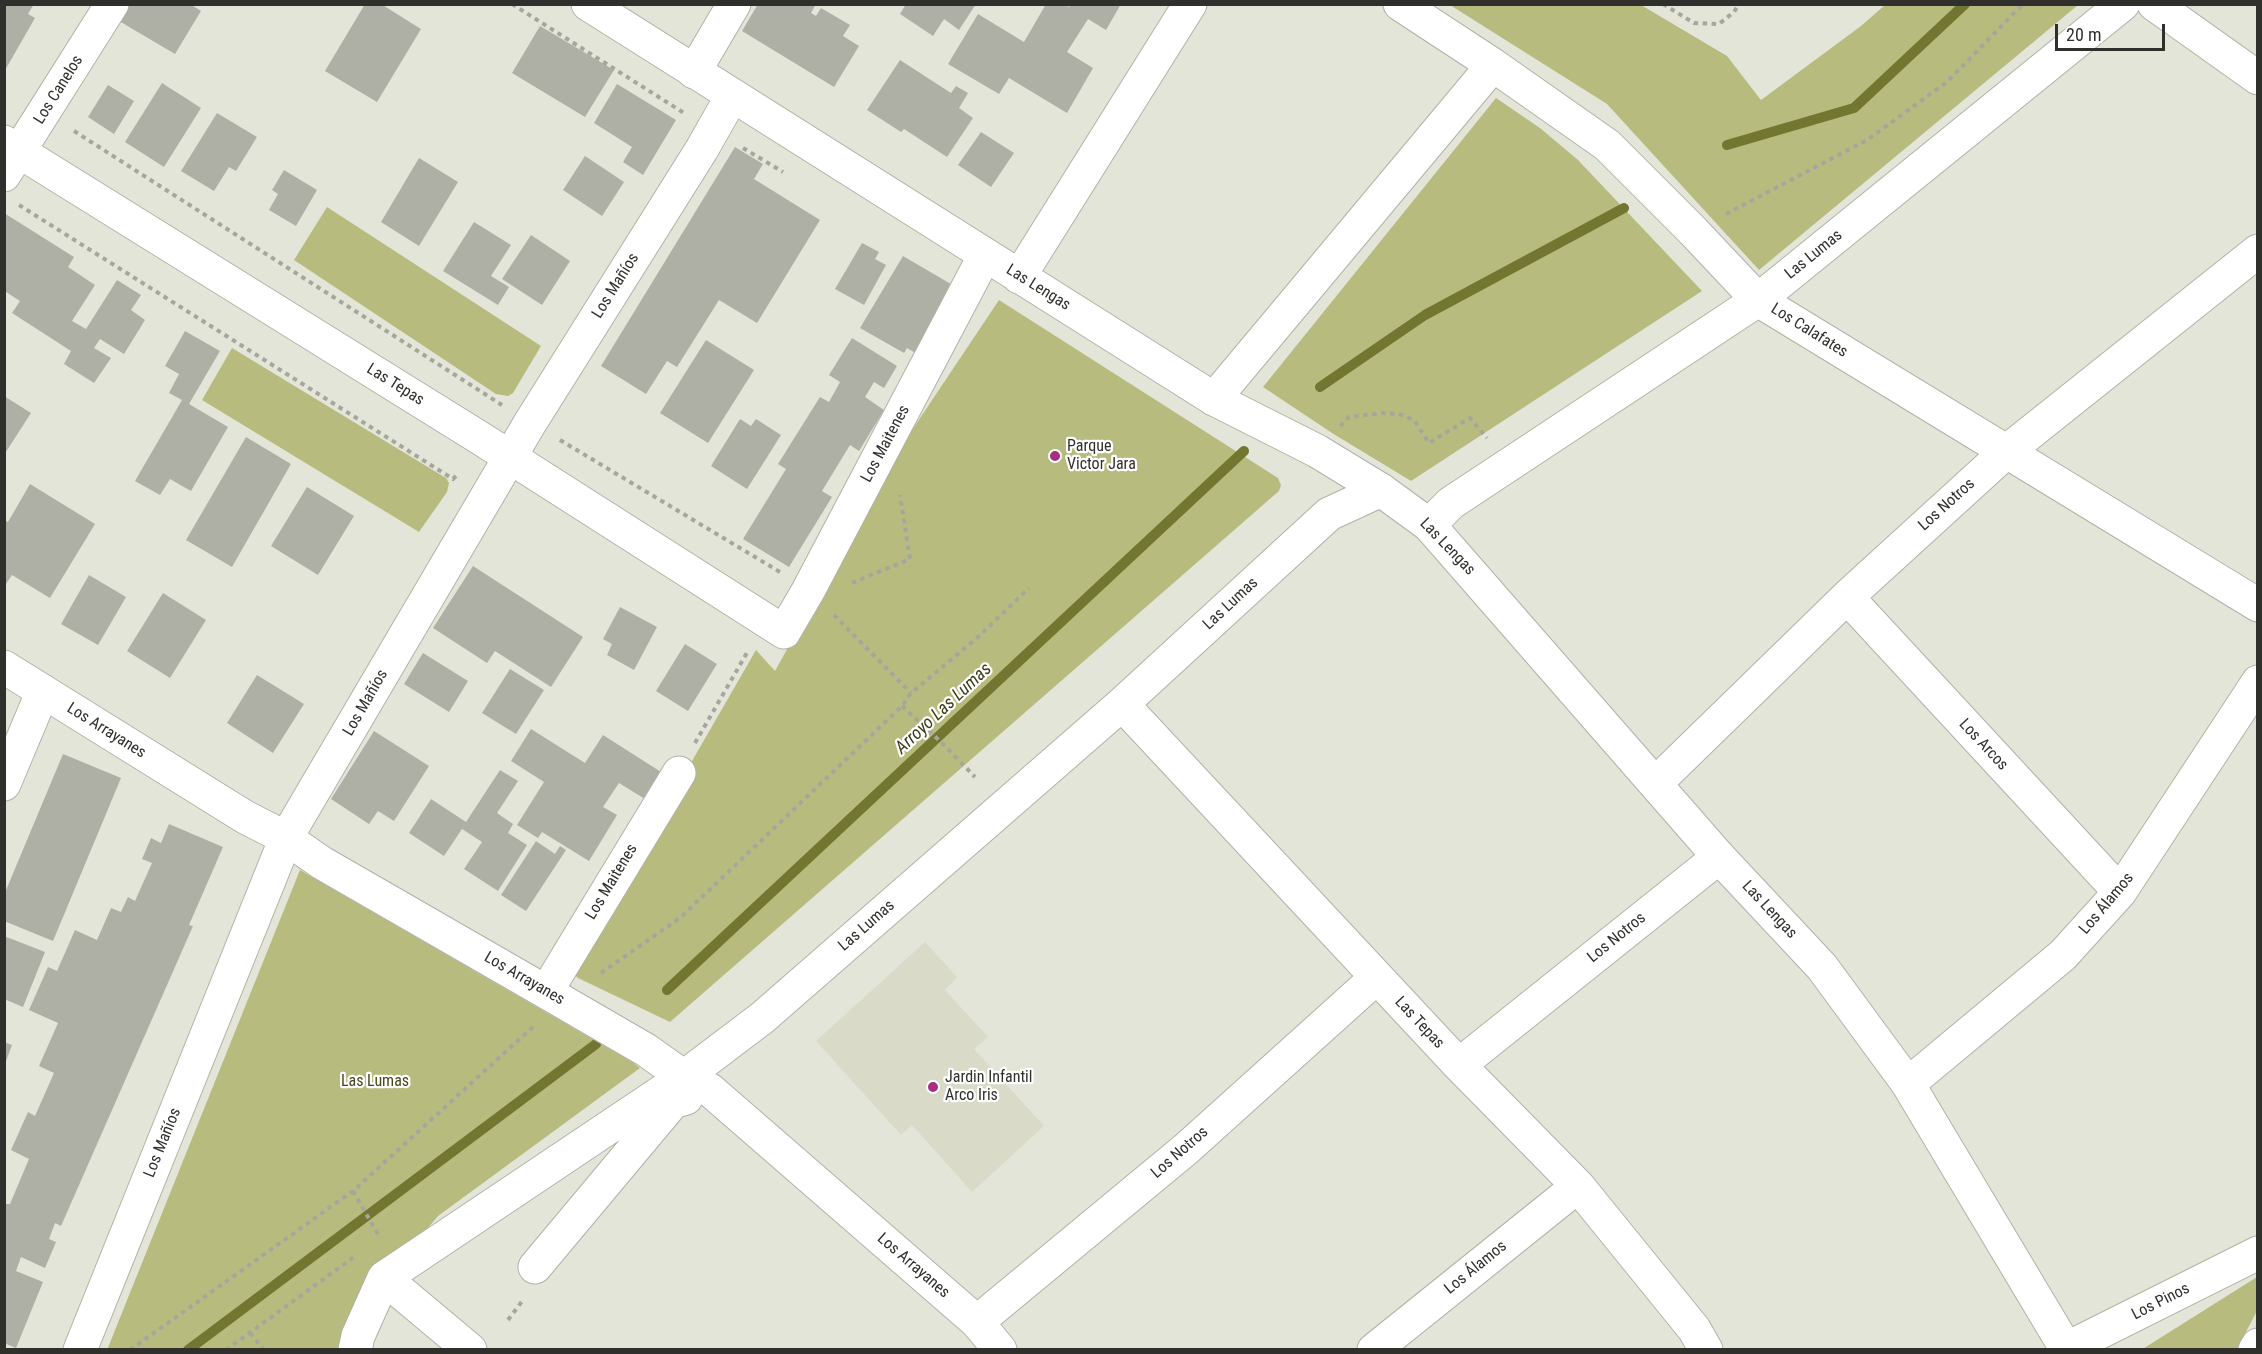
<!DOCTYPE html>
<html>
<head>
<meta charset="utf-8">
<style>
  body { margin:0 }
  #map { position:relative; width:2262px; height:1354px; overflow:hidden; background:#e3e5d9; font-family:"Roboto Condensed",sans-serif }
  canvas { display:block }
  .frame { position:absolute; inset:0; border:6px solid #2f302b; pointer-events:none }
  .scale { position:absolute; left:2055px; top:24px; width:110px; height:27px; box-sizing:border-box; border:3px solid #2f302b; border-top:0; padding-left:8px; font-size:18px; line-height:21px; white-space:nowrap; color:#2f302b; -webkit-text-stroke:4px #fff; paint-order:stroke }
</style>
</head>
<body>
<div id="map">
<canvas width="2262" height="1354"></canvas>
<div class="frame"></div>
<div class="scale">20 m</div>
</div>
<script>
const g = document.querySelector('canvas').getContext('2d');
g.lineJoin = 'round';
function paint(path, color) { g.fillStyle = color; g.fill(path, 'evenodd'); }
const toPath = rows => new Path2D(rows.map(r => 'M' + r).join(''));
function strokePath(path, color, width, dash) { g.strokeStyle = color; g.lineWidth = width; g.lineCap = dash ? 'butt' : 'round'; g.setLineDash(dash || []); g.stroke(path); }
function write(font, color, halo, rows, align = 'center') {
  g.font = font + ' "Roboto Condensed",sans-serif'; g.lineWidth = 4.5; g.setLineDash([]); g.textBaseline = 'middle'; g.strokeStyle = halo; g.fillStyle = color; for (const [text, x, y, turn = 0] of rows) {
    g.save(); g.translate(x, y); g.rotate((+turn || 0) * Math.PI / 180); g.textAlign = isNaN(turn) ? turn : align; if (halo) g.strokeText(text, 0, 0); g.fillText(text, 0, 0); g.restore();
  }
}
paint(toPath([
  [925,942,957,977,945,990,988,1037,974,1049,1044,1126,972,1192,912,1125,901,1135,816,1041]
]), '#d9dbc8');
paint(toPath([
  [1450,5,1641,5,1727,56,1761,100,1861,26,1885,5,2078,5,1759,270,1607,104],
  [1496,98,1540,128,1578,160,1702,291,1411,481,1332,433,1263,387],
  [327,207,541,346,513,393,508,396,496,394,294,260],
  [999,300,1278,478,1281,485,1279,491,670,1022,578,978,571,971,756,650,775,671,892,460],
  [232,348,446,478,449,483,447,492,419,532,202,400],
  [300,870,632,1062,640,1068,438,1216,361,1307,352,1349,107,1350],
  [2257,1277,2257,1311,2237,1349,2141,1350]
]), '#b7bc7e');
strokePath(toPath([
  [1727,145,1854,108,1965,4],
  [1320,387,1425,315,1624,208],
  [667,990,1244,451],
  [188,1350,596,1044]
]), '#737631', 10);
paint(toPath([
  [4,4,34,4,28,14,35,18,4,72],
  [129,4,190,4,201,11,175,54,119,21],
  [365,4,381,4,421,29,377,102,325,71],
  [758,4,816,4,811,13,816,16,821,8,850,25,843,36,859,46,834,87,742,31],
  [906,4,976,4,959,30,944,19,933,36,900,14],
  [1046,4,1064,4,1069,7,1070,4,1121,4,1106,30,1088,19,1067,52,1093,68,1067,113,1009,78,999,94,948,64,978,14,1024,42],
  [540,26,614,70,585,117,512,73],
  [900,60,951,93,956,86,968,93,959,108,973,118,947,157,904,129,901,132,867,110],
  [162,83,201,108,164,167,125,142],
  [617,84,676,120,643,175,623,162,632,147,594,123],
  [108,85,134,101,114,134,88,117],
  [217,113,257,137,236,171,229,167,214,191,181,171],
  [981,132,1014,153,991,187,958,165],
  [735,147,763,164,754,179,820,220,757,323,719,300,677,367,667,361,646,394,601,366],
  [585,156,624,182,602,216,563,190],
  [419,158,458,182,419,246,381,222],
  [284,170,317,190,296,226,269,210,278,194,272,190],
  [4,213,74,257,68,267,95,285,72,321,86,329,117,280,141,295,131,310,145,320,124,354,100,339,94,348,111,358,94,383,64,364,71,351,12,313,20,301,6,292,4,294],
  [474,222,511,245,491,276,509,287,498,305,443,271],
  [531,235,570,261,542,305,502,279],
  [862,243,879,252,875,259,886,265,864,305,835,289],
  [903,256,956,287,917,354,907,348,904,353,860,328],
  [185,331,220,351,189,404,228,427,191,491,170,479,160,495,135,481,182,400,169,393,179,374,165,366],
  [852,338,897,366,884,388,874,382,865,397,884,410,859,451,850,445,822,491,832,497,789,567,743,539,786,469,778,464,820,397,829,402,840,382,829,375],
  [706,340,754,370,708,443,660,413],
  [4,396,31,413,4,455],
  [740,419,751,426,756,419,781,435,747,489,711,466],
  [246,437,291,464,232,567,186,540],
  [30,484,95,524,50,598,12,575,6,584,4,583,4,520,8,522],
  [307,487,354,516,318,575,271,546],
  [473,566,583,637,551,687,495,651,487,663,433,628],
  [89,575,126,597,98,645,61,624],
  [163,593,206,620,170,678,127,651],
  [620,607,657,627,634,670,607,655,612,644,603,639],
  [685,644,717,664,688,711,656,691],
  [423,653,468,681,449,712,404,684],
  [510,669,544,690,516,734,482,713],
  [257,675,304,704,273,753,227,723],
  [531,729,585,763,603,735,661,772,645,799,619,783,603,807,617,815,589,861,542,832,538,838,517,825,544,782,511,761],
  [374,731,429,766,394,821,378,811,369,824,331,799],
  [63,754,121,778,53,941,4,921,4,895],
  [500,770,518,781,497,813,513,824,508,833,527,845,498,891,464,869,482,842,462,829,444,856,409,833,431,799,466,822],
  [169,824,223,847,189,925,193,926,61,1226,55,1223,49,1239,56,1242,45,1268,21,1257,16,1271,43,1282,16,1348,4,1343,4,1204,10,1204,29,1159,11,1150,28,1112,35,1116,54,1073,39,1066,58,1023,29,1010,48,967,57,971,75,930,97,940,111,908,121,912,128,897,135,901,152,863,142,859,151,838,161,843],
  [536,841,555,854,560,846,566,850,526,911,501,895],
  [4,936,45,952,23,1007,4,999],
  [4,1042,12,1045,5,1064,4,1064]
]), '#afb0a5');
const minor = toPath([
  [1400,4,1493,65,1607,145,1693,231,1758,300,2258,605],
  [2154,4,2258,78],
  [694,72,734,4],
  [4,142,480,438,784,632,808,591,985,255],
  [4,175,112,4],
  [1019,277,1190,4],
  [1214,399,1493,65],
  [1429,525,1451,503,1758,300,2123,4],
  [1847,597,2120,892],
  [4,667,245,817,286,838,322,863,546,992,646,1050,684,1077,710,1090,977,1322,1000,1350],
  [1122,704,1459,1065,1578,1186,1694,1329,1706,1350],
  [1656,783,1847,597,2006,452,2258,251],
  [4,784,43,691],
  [546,992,679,773],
  [1459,1065,1719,857],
  [1908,1084,2063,955,2120,892,2258,682],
  [535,1267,673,1102,686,1098],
  [384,1278,470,1350],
  [977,1322,1186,1149,1377,977],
  [355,1350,358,1336,384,1278,684,1077,762,1018,1122,704,1329,514,1381,490],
  [1374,1350,1578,1186],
  [2064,1350,2258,1253],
  [2255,1350,2258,1345]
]);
const tertiary = toPath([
  [588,4,1214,399,1317,451,1381,490,1429,525,1719,857,1822,967,1908,1084,2067,1350],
  [80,1350,286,838,530,423,702,149,732,96]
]);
strokePath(minor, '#b1b2a7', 35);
strokePath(tertiary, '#b1b2a7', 35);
strokePath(toPath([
  [512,4,684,113],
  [1663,4,1694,23,1719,24,1734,12,1739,4],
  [74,131,502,405],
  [743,148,783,172],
  [19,205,453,479,456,476],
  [1726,214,1867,140,1947,82,2023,4],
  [1340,426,1349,417,1382,413,1399,414,1414,420,1429,443,1470,418,1487,438],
  [560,440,780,572],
  [852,583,910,559,900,495],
  [834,615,911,693],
  [902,706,942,743,975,777],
  [695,743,748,651],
  [601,973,680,918,902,706,911,693,976,639,1029,588],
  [353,1191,380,1238],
  [508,1320,523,1300],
  [250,1333,264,1350],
  [130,1350,353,1191,534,1026],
  [226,1350,354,1257]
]), '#a5a79d', 4, [4.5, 4.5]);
strokePath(minor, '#fff', 33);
strokePath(tertiary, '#fff', 33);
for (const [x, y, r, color] of [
  [1055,456,6,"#aa2e80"],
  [933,1087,6,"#aa2e80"]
]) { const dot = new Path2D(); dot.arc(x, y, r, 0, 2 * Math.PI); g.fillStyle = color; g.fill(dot); strokePath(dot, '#fff', 2); }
write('16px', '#2f302b', '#fff', [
  ["Los Canelos",59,90,-58],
  ["Las Lumas",1814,255,-39],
  ["Los Mañíos",616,286,-58],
  ["Las Lengas",1038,288,32],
  ["Los Calafates",1809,331,32],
  ["Las Tepas",395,385,32],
  ["Los Maitenes",886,444,-62],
  ["Los Notros",1947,505,-42],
  ["Las Lengas",1447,547,46],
  ["Las Lumas",1231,604,-43],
  ["Los Mañíos",366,703,-60],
  ["Los Arrayanes",106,731,32],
  ["Los Arcos",1983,745,47],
  ["Los Maitenes",612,882,-59],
  ["Los Álamos",2107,904,-50],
  ["Las Lengas",1769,910,47],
  ["Las Lumas",867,926,-41],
  ["Los Notros",1617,938,-39],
  ["Los Arrayanes",524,979,30],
  ["Las Tepas",1419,1023,47],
  ["Los Mañíos",163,1143,-68],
  ["Los Notros",1180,1153,-41],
  ["Los Arrayanes",913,1266,41],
  ["Los Álamos",1476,1268,-39],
  ["Los Pinos",2161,1302,-27]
]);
write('16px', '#2f302b', '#fff', [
  ["Parque",1067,447],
  ["Victor Jara",1067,465],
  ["Jardin Infantil",945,1078],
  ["Arco Iris",945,1096]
], 'left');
write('16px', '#45471f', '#fff', [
  ["Las Lumas",375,1082]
]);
write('italic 18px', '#3b3d15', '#fff', [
  ["Arroyo Las Lumas",944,709,-43]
]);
</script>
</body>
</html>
